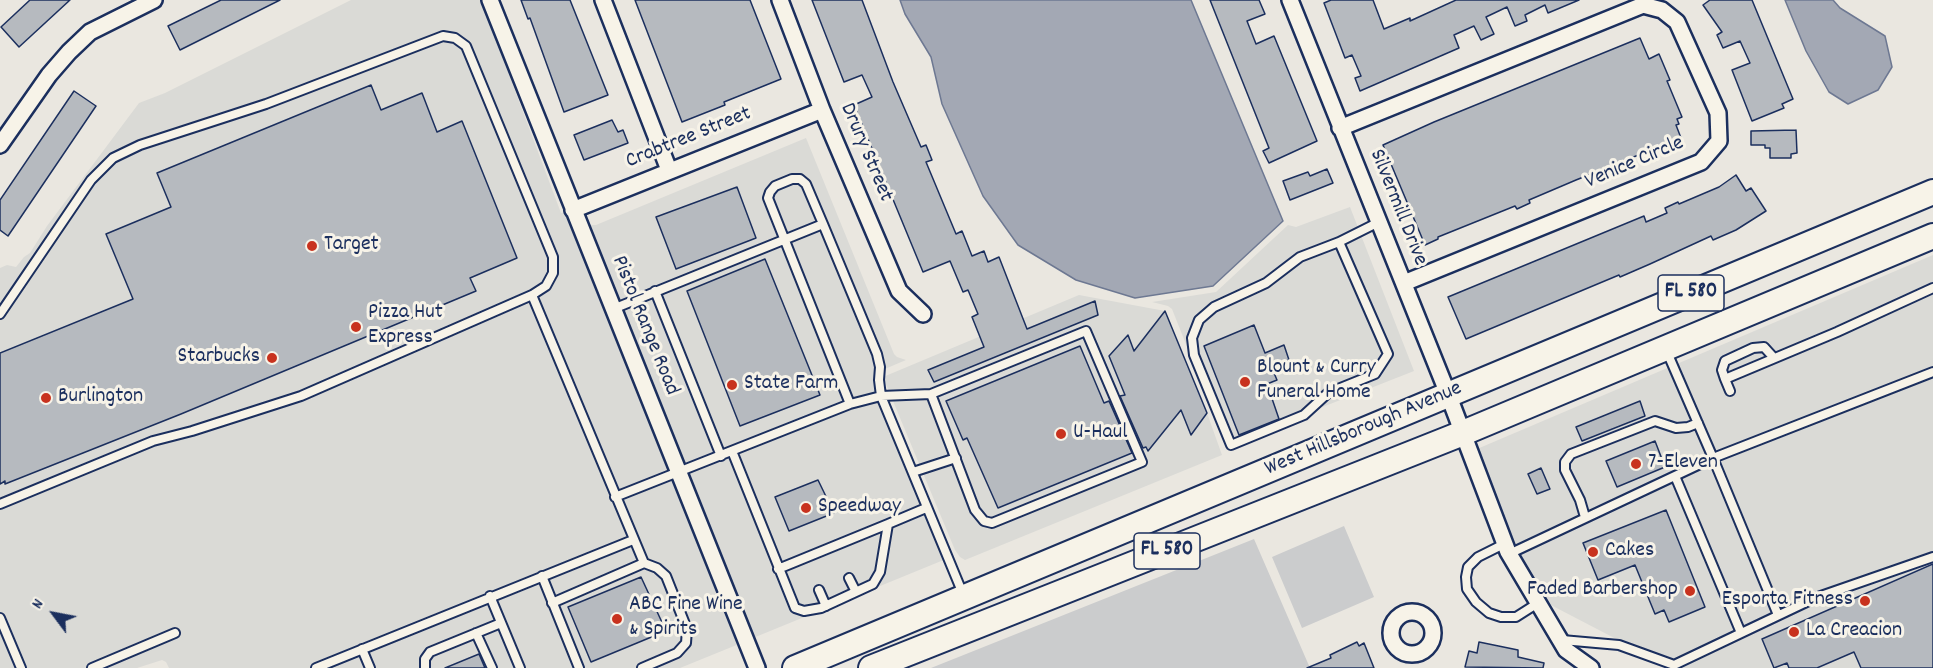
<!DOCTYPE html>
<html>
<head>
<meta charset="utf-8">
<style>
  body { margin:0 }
  #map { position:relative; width:1933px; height:668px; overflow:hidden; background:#eae7e0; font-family:Dekko,sans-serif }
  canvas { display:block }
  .north { position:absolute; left:24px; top:584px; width:60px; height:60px; -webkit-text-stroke:4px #f7f3e8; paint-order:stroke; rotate:302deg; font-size:16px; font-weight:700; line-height:24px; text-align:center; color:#1b2f5e }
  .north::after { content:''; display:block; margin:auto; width:21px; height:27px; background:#1b2f5e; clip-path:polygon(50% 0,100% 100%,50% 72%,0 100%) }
</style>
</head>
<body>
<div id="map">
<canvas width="1933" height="668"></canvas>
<div class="north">N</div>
</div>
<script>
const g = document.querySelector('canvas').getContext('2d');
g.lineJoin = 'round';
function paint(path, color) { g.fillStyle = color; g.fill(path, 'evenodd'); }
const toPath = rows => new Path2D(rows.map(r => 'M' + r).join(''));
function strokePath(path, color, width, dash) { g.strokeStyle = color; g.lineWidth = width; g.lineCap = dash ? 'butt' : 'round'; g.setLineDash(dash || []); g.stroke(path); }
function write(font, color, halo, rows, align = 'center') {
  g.font = font + ' Dekko,sans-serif'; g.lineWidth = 6; g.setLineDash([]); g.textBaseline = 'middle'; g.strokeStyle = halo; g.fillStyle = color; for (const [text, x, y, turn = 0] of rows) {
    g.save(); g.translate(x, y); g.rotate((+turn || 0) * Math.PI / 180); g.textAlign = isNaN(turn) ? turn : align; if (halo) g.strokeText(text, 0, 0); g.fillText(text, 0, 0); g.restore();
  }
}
paint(toPath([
  [351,0,481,0,561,213,566,212,739,644,680,668,169,668,166,662,162,660,137,668,0,668,0,268,7,265,16,267,24,257,30,253,47,226,139,103,165,93],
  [806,138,894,354,897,357,906,360,880,371,876,377,951,557,753,638,587,222,591,225,596,225],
  [1350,207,1414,371,1226,445,1172,309,1168,306,1152,302,1216,292,1288,225,1296,227],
  [1933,255,1933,668,1678,668,1647,655,1547,603,1515,550,1477,449],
  [1079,295,1165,311,1207,413,1222,455,965,560,960,557,955,550,883,377]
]), '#dadad6');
paint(toPath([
  [1344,526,1374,597,1302,628,1272,557],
  [1254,539,1310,668,931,668]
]), '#cbcccd');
const water = toPath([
  [900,0,1191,0,1283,221,1213,286,1135,298,1076,280,1018,245,983,196,942,104,931,57,905,14,900,0],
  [1785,0,1833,0,1840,8,1885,36,1892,67,1878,90,1848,104,1829,92,1806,51,1785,0]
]);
paint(water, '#a3a8b4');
strokePath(water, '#6d7892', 1.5);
const building = toPath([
  [30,0,70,0,19,47,1,27,30,0],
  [221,0,280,0,180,50,168,26,221,0],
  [521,0,570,0,608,95,564,112,530,18,528,19,521,0],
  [635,0,750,0,781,79,724,102,725,105,682,122,635,0],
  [812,0,862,0,893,82,921,147,926,145,932,160,926,162,956,234,962,231,972,256,984,251,988,262,999,257,1027,329,1095,301,1098,315,934,382,928,370,984,347,972,317,978,314,968,290,963,292,950,261,923,272,854,105,872,97,862,75,844,82,812,0],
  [1210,0,1259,0,1265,14,1247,21,1256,44,1274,36,1317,141,1269,163,1263,151,1269,148,1210,0],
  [1331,0,1373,0,1384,29,1410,18,1410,21,1456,0,1579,0,1548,13,1545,5,1525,15,1527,21,1515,26,1507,7,1486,17,1494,34,1481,40,1474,26,1454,35,1459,48,1360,91,1355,78,1361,76,1352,55,1345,58,1324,3,1331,0],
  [1710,0,1752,0,1793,99,1782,104,1784,108,1752,121,1732,70,1750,63,1740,41,1723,48,1717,35,1722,32,1703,5,1710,0],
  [1640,38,1649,59,1659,54,1670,80,1667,81,1682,117,1677,119,1679,124,1676,125,1681,138,1576,180,1529,200,1530,203,1517,209,1515,206,1438,237,1438,239,1425,245,1383,145,1434,122,1640,38],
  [371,85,381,110,422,93,437,132,462,121,517,258,470,278,476,291,181,414,5,484,5,481,0,484,0,353,133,299,106,234,171,207,157,173,371,85],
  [74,91,96,106,8,236,0,230,0,200,74,91],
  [612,120,618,132,623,130,628,143,584,160,574,135,612,120],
  [1796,130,1797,153,1791,154,1791,158,1770,158,1770,148,1765,148,1765,145,1751,145,1751,131,1796,130],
  [1327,169,1333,183,1290,200,1283,181,1308,172,1310,176,1327,169],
  [1736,175,1746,191,1751,188,1766,211,1736,230,1713,240,1711,236,1650,264,1620,277,1619,275,1466,339,1448,297,1644,216,1646,222,1667,213,1665,208,1678,202,1679,204,1719,187,1736,175],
  [737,187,756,238,676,269,656,217,737,187],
  [765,259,820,395,740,426,687,291,765,259],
  [1165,311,1207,413,1191,435,1181,410,1148,451,1146,447,1143,448,1120,396,1125,395,1109,356,1128,335,1134,351,1165,311],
  [1254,325,1265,353,1284,345,1289,360,1271,366,1277,380,1267,384,1279,419,1239,435,1204,346,1254,325],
  [1080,346,1104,403,1109,401,1132,453,998,508,967,438,963,440,946,401,1080,346],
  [1640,401,1645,416,1582,441,1576,427,1640,401],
  [1655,441,1665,467,1617,487,1606,461,1655,441],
  [1541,468,1550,489,1537,494,1528,474,1541,468],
  [818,480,834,513,789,531,775,497,818,480],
  [1666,510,1705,607,1669,622,1664,610,1655,614,1635,565,1598,580,1583,543,1666,510],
  [1933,564,1933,668,1861,668,1854,652,1817,668,1789,668,1787,663,1774,668,1762,639,1933,564],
  [641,577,666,631,591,662,568,607,641,577],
  [1357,642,1359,646,1364,643,1374,668,1307,668,1331,658,1330,655,1357,642],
  [1479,642,1518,650,1518,657,1544,663,1543,668,1465,667,1469,651,1477,653,1479,642],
  [479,654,485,668,445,668,479,654]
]);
paint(building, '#b6babf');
strokePath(building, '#1b2f5e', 1.5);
const lane = toPath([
  [823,224,806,184,800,179,792,179,775,186,770,192,768,198,850,404],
  [1339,242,1388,354,1375,374,1328,393,1304,415,1231,445,1194,355,1192,338,1199,320,1214,307,1266,283,1300,257,1339,242,1379,222],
  [655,291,721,456],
  [532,295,644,563,657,568,666,576,687,629,686,643,677,653,642,668],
  [613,309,823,224,877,354,880,367,879,380,881,396,931,394,1086,331,1142,462,992,523,984,521,975,510,931,394],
  [0,314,91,180,113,158,140,145,266,104,443,36,455,38,466,46,553,257,553,273,546,286,532,295,301,396,192,431,153,441,0,504],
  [1725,379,1722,370,1725,361,1753,348,1764,347,1774,358],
  [1730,391,1725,379,1837,332,1933,288],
  [732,451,795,608,804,611,821,608,873,584,880,572,888,524,926,508],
  [913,472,956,458],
  [1675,476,1741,633],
  [615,497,850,404,881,396,963,594],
  [1585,517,1580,500,1565,470,1565,462,1571,454,1655,421,1676,428,1688,427,1698,423],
  [1504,544,1478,557,1468,567,1466,577,1467,589,1476,602,1489,613,1501,617,1516,617,1538,603],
  [1509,554,1713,458,1667,352],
  [778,569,888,524],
  [542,576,579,668],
  [849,578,856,592],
  [819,590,826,606],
  [490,596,520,668],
  [552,603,644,563],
  [1778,615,1713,458,1933,372],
  [0,618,21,668],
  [476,633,492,668],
  [1562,640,1619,645,1674,665,1815,598,1933,557],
  [362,649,370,668],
  [92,668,175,633],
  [316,668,633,540],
  [425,668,425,659,430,652,501,623]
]);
const street = toPath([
  [490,0,757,668],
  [603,0,669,170],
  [780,0,822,110,899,291,923,314],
  [1290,0,1448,394,1508,552,1566,650,1591,668],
  [1340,128,1643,5,1662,10,1677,22,1718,113,1719,141,1701,162,1404,283],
  [0,145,49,75,69,52,90,32,154,0],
  [573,210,822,110],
  '1391 633a21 21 0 1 1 42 0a21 21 0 1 1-42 0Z'
]);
const primary = toPath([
  [795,668,1933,192],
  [871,668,1463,433,1933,236]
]);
strokePath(lane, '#1b2f5e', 12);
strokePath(street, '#1b2f5e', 20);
strokePath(primary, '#1b2f5e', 28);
strokePath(lane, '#f7f3e8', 8);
strokePath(street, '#f7f3e8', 15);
strokePath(primary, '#f7f3e8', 24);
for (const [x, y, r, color] of [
  [312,246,6,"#c8321e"],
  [356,327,6,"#c8321e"],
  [272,358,6,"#c8321e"],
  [1245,382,6,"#c8321e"],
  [732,385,6,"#c8321e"],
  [46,398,6,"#c8321e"],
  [1061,434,6,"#c8321e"],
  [1636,464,6,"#c8321e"],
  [806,508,6,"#c8321e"],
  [1593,552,6,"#c8321e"],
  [1690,591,6,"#c8321e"],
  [1865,601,6,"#c8321e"],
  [617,619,6,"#c8321e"],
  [1794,632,6,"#c8321e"]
]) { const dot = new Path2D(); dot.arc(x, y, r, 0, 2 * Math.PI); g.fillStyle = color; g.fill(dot); strokePath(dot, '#f7f3e8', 2); }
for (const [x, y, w] of [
  [1691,293,66],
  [1167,551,66]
]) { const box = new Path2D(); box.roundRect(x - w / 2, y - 18, w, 36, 4.5); g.fillStyle = '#f7f3e8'; g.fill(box); strokePath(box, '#1b2f5e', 1.5); }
write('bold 21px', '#1b2f5e', null, [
  ["FL 580",1691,293],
  ["FL 580",1167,551]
]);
write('22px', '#1b2f5e', '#f7f3e8', [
  ["Crabtree Street",689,139,-22],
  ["Drury Street",865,153,67],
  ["Venice Circle",1635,164,-23],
  ["Silvermill Drive",1397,208,68],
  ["Pistol Range Road",644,326,68],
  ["West Hillsborough Avenue",1364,430,-23]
]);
write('22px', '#1b2f5e', '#f7f3e8', [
  ["Target",324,246],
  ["Pizza Hut",368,314],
  ["Express",368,339],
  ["Starbucks",260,358,"right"],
  ["Blount & Curry",1257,369],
  ["Funeral Home",1257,394],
  ["State Farm",744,385],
  ["Burlington",58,398],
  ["U-Haul",1073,434],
  ["7-Eleven",1648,464],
  ["Speedway",818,508],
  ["Cakes",1605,552],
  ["Faded Barbershop",1678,591,"right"],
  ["Esporta Fitness",1853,601,"right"],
  ["ABC Fine Wine",629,606],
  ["& Spirits",629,631],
  ["La Creacion",1806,632]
], 'left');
</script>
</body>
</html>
